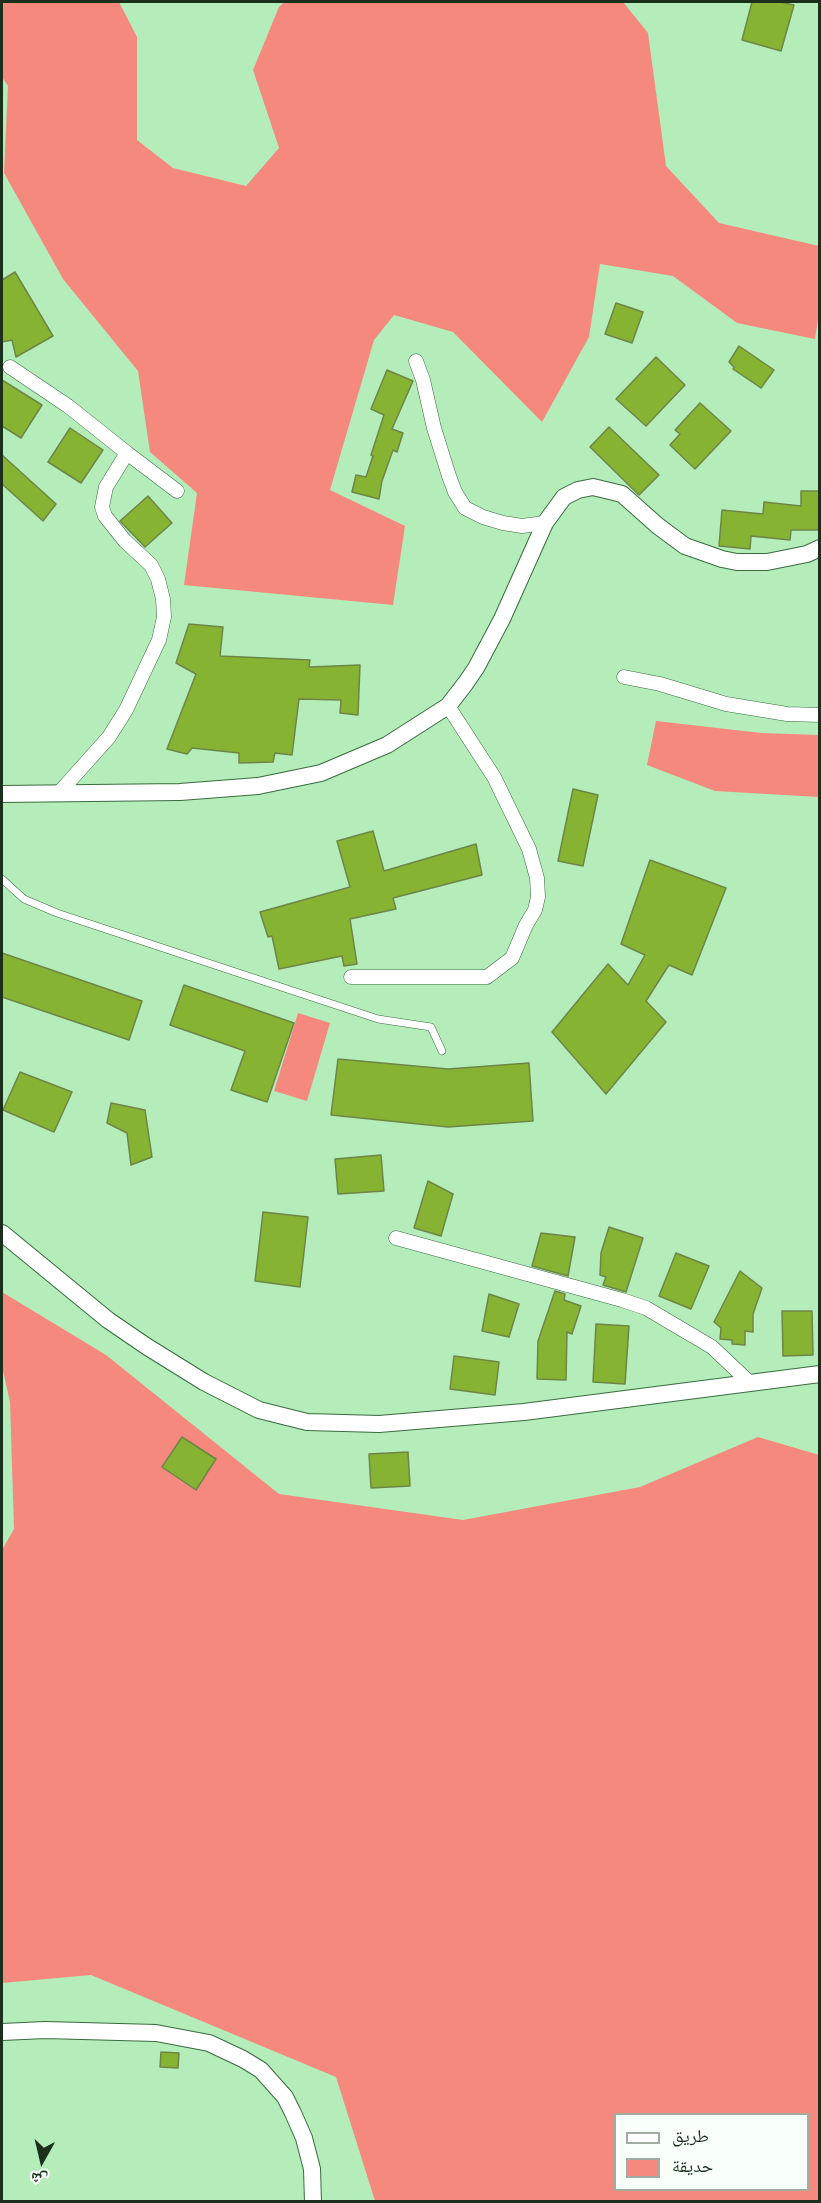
<!DOCTYPE html>
<html>
<head>
<meta charset="utf-8">
<style>
  body { margin:0 }
  #map { position:relative; width:821px; height:2203px; overflow:hidden; background:#b4edb9; font-family:Jost,"Noto Naskh Arabic",sans-serif }
  canvas { display:block }
  .frame { position:absolute; inset:0; border:3px solid #1a301c; pointer-events:none }
  .legend { position:absolute; left:614px; top:2113px; width:195px; height:78px; box-sizing:border-box; background:#f9fff9; border:2px solid #a0aca1; margin:0; padding:8px 10px; list-style:none; font-size:18px; color:#1a301c }
  .legend li { display:flex; align-items:center; gap:12px; height:30px }
  .legend b { width:30px; border:2px solid #a0aca1 }
  .north { position:absolute; left:12px; top:2131px; width:60px; height:60px; -webkit-text-stroke:4px #f9fff9; paint-order:stroke; rotate:188deg; font-size:16px; font-weight:700; line-height:24px; text-align:center; color:#1a301c }
  .north::after { content:''; display:block; margin:auto; width:21px; height:27px; background:#1a301c; clip-path:polygon(50% 0,100% 100%,50% 72%,0 100%) }
</style>
</head>
<body>
<div id="map">
<canvas width="821" height="2203"></canvas>
<div class="frame"></div>
<ul class="legend">
<li><b style="height:8px;background:#fff"></b>طريق</li>
<li><b style="height:16px;background:#f5897e"></b>حديقة</li>
</ul>
<div class="north">ش</div>
</div>
<script>
const g = document.querySelector('canvas').getContext('2d');
g.lineJoin = 'round';
function paint(path, color) { g.fillStyle = color; g.fill(path, 'evenodd'); }
const toPath = rows => new Path2D(rows.map(r => 'M' + r).join(''));
function strokePath(path, color, width, dash) { g.strokeStyle = color; g.lineWidth = width; g.lineCap = dash ? 'butt' : 'round'; g.setLineDash(dash || []); g.stroke(path); }
paint(toPath([
  [2,2,119,2,137,37,137,140,173,168,246,186,279,148,253,70,279,7,284,2,623,2,648,33,666,166,719,223,819,246,819,312,815,339,737,323,673,276,600,264,589,337,542,422,453,332,394,315,374,340,330,490,405,526,393,605,184,585,197,493,150,452,138,371,63,279,4,173,8,86,2,77],
  [656,721,761,733,819,735,819,797,715,791,647,765],
  [298,1013,330,1023,307,1101,274,1091],
  [2,1292,106,1355,279,1494,463,1520,640,1487,758,1437,819,1455,819,2201,375,2201,336,2077,91,1975,2,1983,2,1550,14,1529,10,1402,2,1366],
  [616,2114,808,2114,808,2190,616,2190]
]), '#f5897e');
const building = toPath([
  [752,2,780,2,794,5,781,51,742,40,752,2],
  [15,272,53,336,16,357,12,340,2,342,2,280,15,272],
  [616,303,643,312,632,343,605,334,616,303],
  [739,346,774,370,761,388,733,369,734,367,729,362,739,346],
  [656,357,685,385,646,426,616,399,656,357],
  [387,370,413,381,392,429,403,433,397,452,393,450,382,481,379,499,352,492,356,475,366,477,373,456,371,455,384,415,371,409,387,370],
  [2,380,42,405,21,438,2,426,2,380],
  [700,403,731,431,695,469,670,445,680,434,675,430,700,403],
  [609,427,659,475,639,495,590,447,609,427],
  [70,428,103,450,81,483,48,462,70,428],
  [2,455,56,504,43,521,2,484,2,455],
  [801,491,819,491,819,530,791,530,790,540,751,536,750,549,719,546,722,510,763,514,764,502,801,506,801,491],
  [148,496,172,523,145,547,120,521,148,496],
  [189,624,223,627,220,656,310,660,309,667,360,665,358,715,340,713,341,700,299,699,292,755,275,753,273,762,239,763,239,753,192,748,187,754,167,749,196,674,176,663,189,624],
  [573,789,598,795,583,866,558,861,573,789],
  [373,831,384,871,476,844,482,875,393,898,396,909,350,919,357,964,344,966,342,956,279,969,272,936,268,937,260,912,350,887,337,841,373,831],
  [650,860,726,888,692,975,669,965,646,1001,666,1022,606,1094,552,1032,608,964,628,985,645,955,621,944,650,860],
  [2,953,142,1001,129,1040,2,997,2,953],
  [184,985,294,1023,267,1102,231,1090,245,1051,170,1025,184,985],
  [338,1059,448,1069,529,1063,533,1121,448,1127,331,1115,338,1059],
  [20,1072,72,1092,54,1132,3,1110,20,1072],
  [111,1103,145,1110,152,1157,131,1165,127,1133,107,1123,111,1103],
  [381,1155,384,1191,338,1194,335,1159,381,1155],
  [428,1181,453,1194,441,1236,414,1228,428,1181],
  [263,1212,308,1217,300,1287,255,1281,263,1212],
  [609,1227,643,1238,626,1292,603,1285,606,1277,600,1275,601,1253,609,1227],
  [541,1233,575,1237,568,1276,532,1266,541,1233],
  [676,1253,709,1266,691,1309,659,1296,676,1253],
  [740,1271,762,1288,753,1314,753,1332,745,1331,745,1345,732,1344,732,1340,720,1339,721,1328,714,1322,740,1271],
  [555,1291,565,1294,564,1300,581,1306,572,1334,567,1332,566,1380,537,1379,538,1341,555,1291],
  [489,1294,519,1304,509,1337,482,1331,489,1294],
  [782,1311,812,1311,813,1355,783,1356,782,1311],
  [596,1324,629,1326,625,1384,593,1382,596,1324],
  [454,1356,499,1362,495,1395,450,1389,454,1356],
  [182,1437,216,1459,196,1490,162,1467,182,1437],
  [408,1452,410,1486,371,1488,369,1454,408,1452],
  [161,2052,179,2053,178,2068,160,2067,161,2052]
]);
paint(building, '#86b332');
strokePath(building, '#6d8648', 1.5);
const service = toPath([
  [2,879,24,899,57,913,378,1019,431,1027,442,1051]
]);
const minor = toPath([
  [416,361,423,380,434,428,449,476,455,492,465,508,483,517,503,523,522,526,545,523],
  [10,367,68,406,127,453,106,487,102,507,105,516,125,541,151,565,158,579,163,599,164,617,159,640,126,710,109,737,58,794],
  [127,453,177,491],
  [624,677,660,684,726,704,787,714,820,715],
  [351,977,487,977,512,958,526,925,535,910,538,897,537,878,529,849,494,777,448,706],
  [396,1238,622,1300,646,1308,712,1347,750,1383]
]);
const tertiary = toPath([
  [2,794,180,792,258,786,321,773,387,745,448,706,465,684,476,668,502,619,545,523,564,497,578,490,593,487,622,494,658,526,685,546,722,559,737,562,767,562,807,554,820,548],
  [2,1233,108,1320,146,1346,204,1382,259,1410,307,1422,379,1424,524,1412,820,1374],
  [2,2032,45,2030,156,2033,209,2043,243,2059,261,2070,285,2097,293,2113,304,2138,312,2169,313,2202]
]);
strokePath(service, '#376c3e', 8);
strokePath(minor, '#376c3e', 15);
strokePath(tertiary, '#376c3e', 18);
strokePath(service, '#fff', 7);
strokePath(minor, '#fff', 14);
strokePath(tertiary, '#fff', 16);
</script>
</body>
</html>
